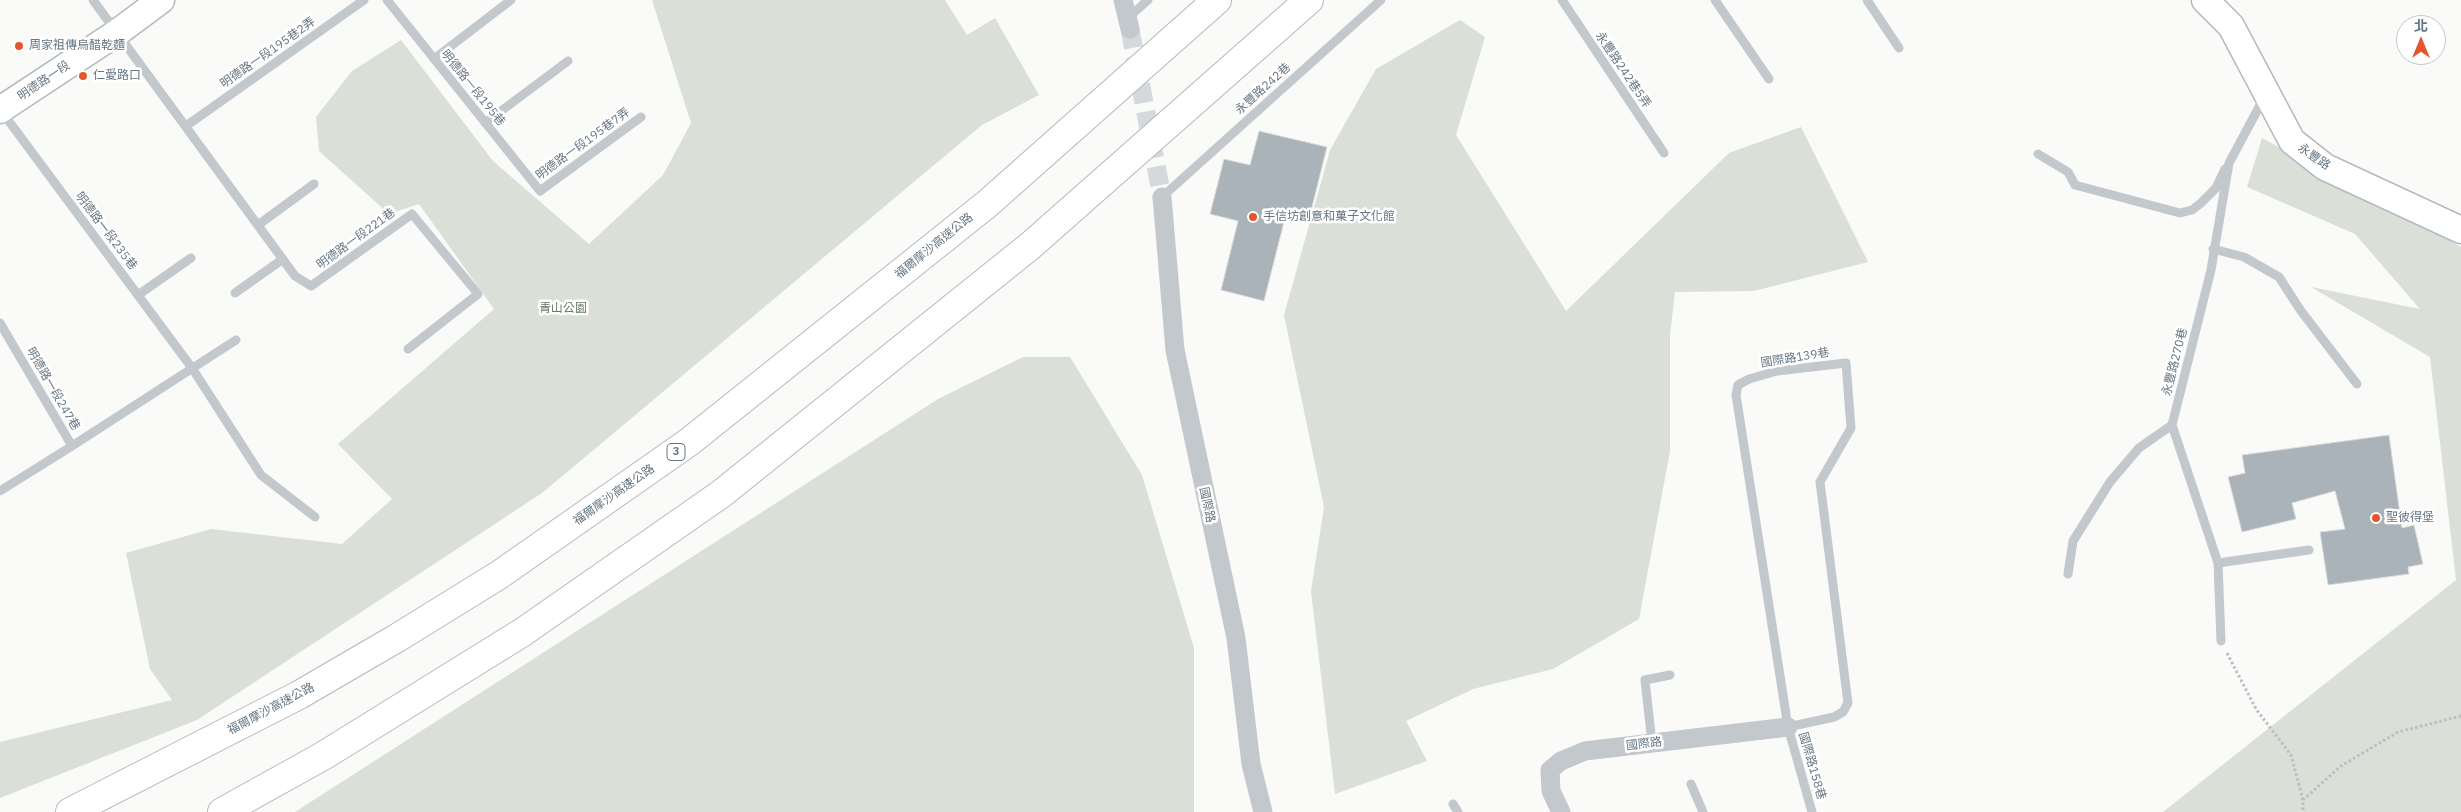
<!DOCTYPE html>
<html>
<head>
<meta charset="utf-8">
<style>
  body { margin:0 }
  #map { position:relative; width:2461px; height:812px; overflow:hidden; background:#fafaf8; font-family:"IBM Plex Sans","Noto Sans TC",sans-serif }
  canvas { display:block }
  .north { position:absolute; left:2396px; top:15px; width:50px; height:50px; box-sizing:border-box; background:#fff; border:1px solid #c1c8cd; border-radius:50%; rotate:0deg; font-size:14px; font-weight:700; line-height:20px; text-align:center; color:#657683 }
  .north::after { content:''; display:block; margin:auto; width:18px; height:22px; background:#e4572e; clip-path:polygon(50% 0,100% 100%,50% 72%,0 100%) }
</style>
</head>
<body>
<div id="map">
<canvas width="2461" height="812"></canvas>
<div class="north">北</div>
</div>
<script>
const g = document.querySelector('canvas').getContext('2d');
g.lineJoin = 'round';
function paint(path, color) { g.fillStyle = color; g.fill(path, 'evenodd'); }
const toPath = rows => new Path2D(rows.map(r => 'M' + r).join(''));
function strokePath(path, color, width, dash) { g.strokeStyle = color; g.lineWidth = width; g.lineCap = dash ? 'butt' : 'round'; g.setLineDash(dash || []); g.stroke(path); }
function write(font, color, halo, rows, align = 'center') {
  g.font = font + ' "IBM Plex Sans","Noto Sans TC",sans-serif'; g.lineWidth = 5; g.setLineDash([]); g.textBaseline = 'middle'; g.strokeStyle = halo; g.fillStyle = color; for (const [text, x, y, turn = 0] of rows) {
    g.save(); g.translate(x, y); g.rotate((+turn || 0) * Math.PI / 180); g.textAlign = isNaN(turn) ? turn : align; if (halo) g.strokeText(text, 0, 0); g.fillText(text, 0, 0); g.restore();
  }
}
paint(toPath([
  [652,0,945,0,967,35,995,18,1039,95,982,125,542,493,197,720,0,798,0,742,172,700,150,669,126,553,211,529,342,544,392,499,338,444,494,309,419,204,389,214,319,151,316,117,352,71,401,40,493,161,589,244,663,175,691,123],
  [1460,20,1485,37,1456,135,1566,311,1729,153,1801,127,1868,262,1754,291,1675,292,1670,335,1670,451,1639,619,1553,669,1473,689,1406,721,1427,761,1335,794,1311,591,1324,507,1284,315,1330,150,1376,69],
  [2262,138,2461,247,2461,812,2163,812,2456,580,2430,357,2311,287,2420,309,2355,234,2247,187],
  [1023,357,1070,357,1142,475,1194,648,1194,812,295,812,938,399]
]), '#dadfd7');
const building = toPath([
  [1259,131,1327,147,1309,219,1286,214,1264,301,1221,290,1238,221,1210,214,1224,159,1250,165,1259,131],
  [2389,435,2402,528,2414,525,2423,564,2408,567,2409,574,2328,585,2320,532,2345,529,2335,491,2292,503,2296,519,2242,532,2228,477,2245,473,2242,455,2389,435]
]);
paint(building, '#aab3b9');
strokePath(building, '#dcdcda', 1);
strokePath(toPath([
  [1130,29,1162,197]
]), '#d5d9db', 19, [19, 9]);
const secondary = toPath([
  [2205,0,2231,26,2292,141,2325,167,2461,230],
  [0,110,118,32,161,0]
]);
const highway = toPath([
  [70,812,299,695,397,638,499,575,689,442,987,204,1217,0],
  [222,812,323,756,523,632,721,494,1030,246,1309,0]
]);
strokePath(secondary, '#b3babf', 29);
strokePath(highway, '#b4b9bd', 30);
strokePath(toPath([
  [2227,653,2256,709,2291,755,2303,800,2303,812],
  [2303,800,2341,766,2398,732,2461,716]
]), '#bbbfc2', 3, [2.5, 2.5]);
strokePath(toPath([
  [93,0,295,276,311,286,412,214,478,294,408,349],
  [387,0,540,191,641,117],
  [1562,0,1664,153],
  [1715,0,1769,79],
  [1867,0,1899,48],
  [1128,18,1148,0],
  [434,59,511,0],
  [2,112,192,368,261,475,315,517],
  [485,123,568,61],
  [186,126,364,0],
  [2038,154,2068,172,2075,185,2180,213,2192,210,2201,203,2216,188,2225,169],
  [1162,197,1381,0],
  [258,225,314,184],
  [2213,249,2244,257,2279,277,2301,311,2357,384],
  [235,293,283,259],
  [138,295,191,258],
  [0,323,72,446,0,491],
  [72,446,236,340],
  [2218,563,2309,550],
  [2068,574,2073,541,2110,482,2139,448,2172,425],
  [2221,641,2218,563,2172,425,2211,270,2229,163,2265,96],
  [1788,727,1834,717,1843,712,1848,703,1820,482,1851,428,1846,363,1777,371,1749,379,1738,385,1736,395,1788,727,1812,812],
  [1652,743,1645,680,1670,675],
  [1691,784,1703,812],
  [1453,804,1458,812]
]), '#c3c8cc', 9);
strokePath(toPath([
  [1123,0,1130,29],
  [1162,197,1175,350,1236,638,1251,764,1263,812],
  [1561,812,1551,791,1550,770,1561,761,1585,751,1788,727]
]), '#c3c8cc', 19);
strokePath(secondary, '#fff', 26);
strokePath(highway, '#fff', 28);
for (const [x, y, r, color] of [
  [19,46,5,"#e4572e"],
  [83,76,5,"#e4572e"],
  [1253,217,5,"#e4572e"],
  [2376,518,5,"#e4572e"]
]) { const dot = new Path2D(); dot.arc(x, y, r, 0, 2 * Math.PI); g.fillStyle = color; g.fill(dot); strokePath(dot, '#fff', 2); }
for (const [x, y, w] of [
  [676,452,18]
]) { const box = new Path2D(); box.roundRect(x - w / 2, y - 8.5, w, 17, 4); g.fillStyle = '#fff'; g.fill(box); strokePath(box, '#657683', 1); }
write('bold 11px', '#657683', null, [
  ["3",676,452]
]);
write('12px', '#657683', '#fff', [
  ["周家祖傳烏醋乾麵",29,46],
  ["仁愛路口",93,76],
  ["手信坊創意和菓子文化館",1263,217],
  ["聖彼得堡",2386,518]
], 'left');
write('12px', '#657683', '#fff', [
  ["明德路一段195巷2弄",268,53,-35],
  ["永豐路242巷5弄",1623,70,56],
  ["明德路一段",44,81,-34],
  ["明德路一段195巷",473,88,51],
  ["永豐路242巷",1263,89,-42],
  ["明德路一段195巷7弄",583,144,-36],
  ["永豐路",2314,157,35],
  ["明德路一段235巷",106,231,53],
  ["明德路一段221巷",356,239,-36],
  ["福爾摩沙高速公路",934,246,-39],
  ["國際路139巷",1795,358,-9],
  ["永豐路270巷",2175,362,-76],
  ["明德路一段247巷",53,389,60],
  ["福爾摩沙高速公路",614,495,-35],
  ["國際路",1207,505,78],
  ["福爾摩沙高速公路",271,709,-28],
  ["國際路",1644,744,-7],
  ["國際路158巷",1812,766,74]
]);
write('12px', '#687a64', '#fff', [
  ["青山公園",563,309]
]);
</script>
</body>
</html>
